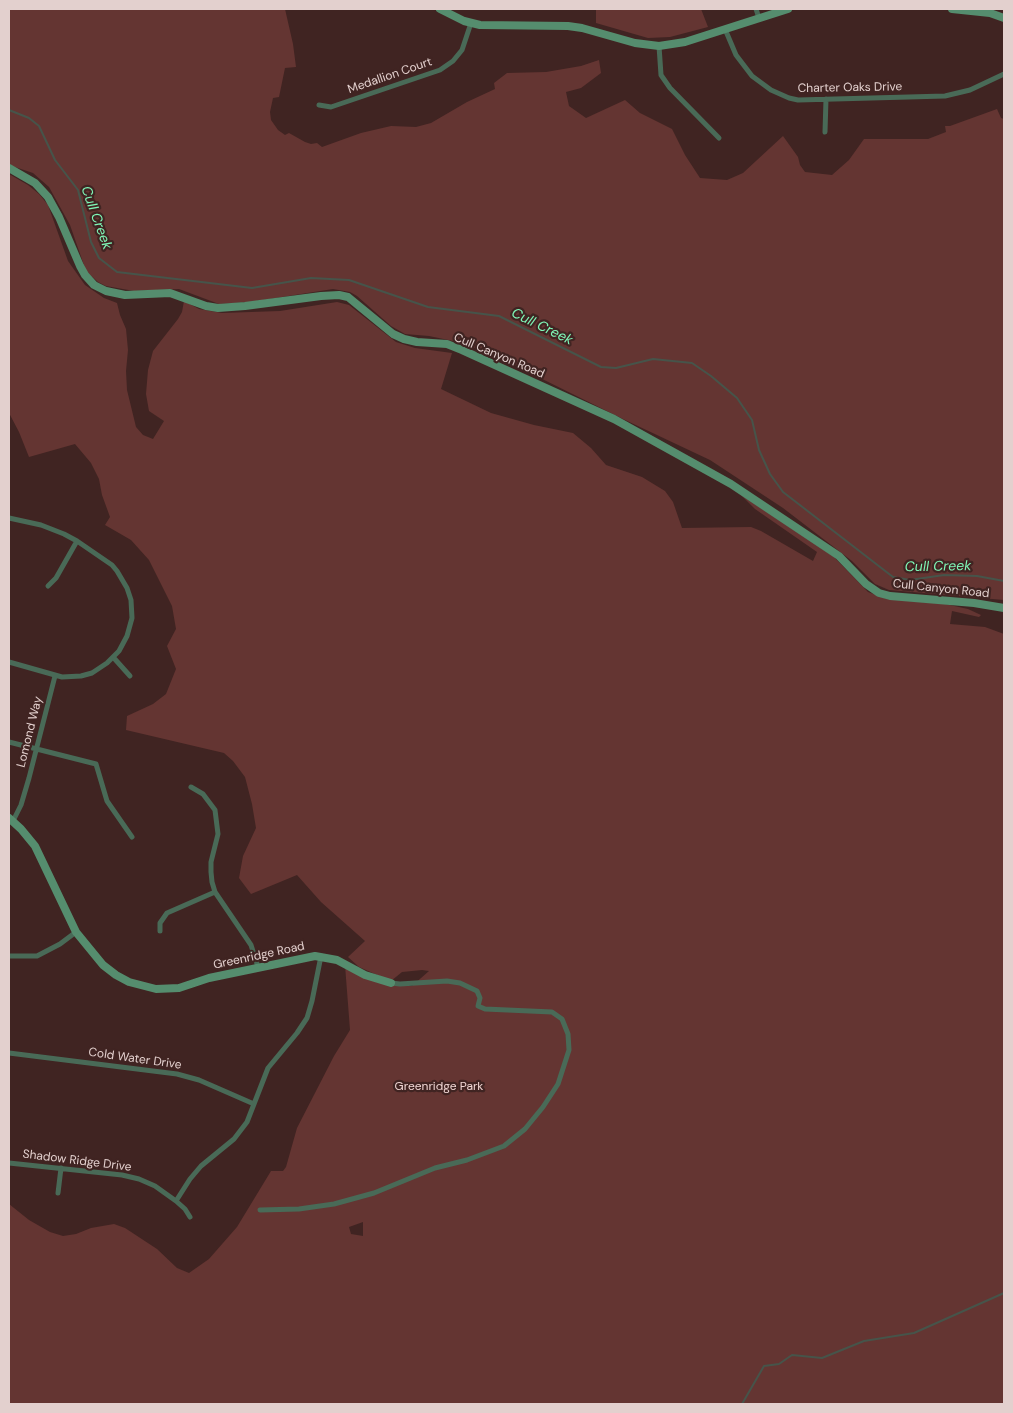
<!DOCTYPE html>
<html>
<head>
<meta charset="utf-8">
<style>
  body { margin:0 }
  #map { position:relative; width:1013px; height:1413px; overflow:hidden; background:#402422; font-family:"DM Sans",sans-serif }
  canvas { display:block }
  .frame { position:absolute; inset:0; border:10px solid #e3d0ce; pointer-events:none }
</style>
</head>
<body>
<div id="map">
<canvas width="1013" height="1413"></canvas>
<div class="frame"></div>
</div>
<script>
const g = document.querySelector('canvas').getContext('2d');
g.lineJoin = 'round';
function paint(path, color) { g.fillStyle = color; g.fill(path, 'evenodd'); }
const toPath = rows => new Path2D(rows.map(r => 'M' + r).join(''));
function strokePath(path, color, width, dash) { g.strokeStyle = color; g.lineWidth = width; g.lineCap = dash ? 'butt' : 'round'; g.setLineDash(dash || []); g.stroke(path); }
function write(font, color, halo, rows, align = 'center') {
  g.font = font + ' "DM Sans",sans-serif'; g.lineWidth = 4.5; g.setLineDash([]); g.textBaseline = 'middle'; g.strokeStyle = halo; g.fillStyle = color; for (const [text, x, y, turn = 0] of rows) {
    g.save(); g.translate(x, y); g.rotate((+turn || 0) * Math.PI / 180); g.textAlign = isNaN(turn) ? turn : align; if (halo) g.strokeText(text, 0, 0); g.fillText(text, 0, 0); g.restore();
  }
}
paint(toPath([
  [9,9,285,9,293,44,296,67,285,68,279,97,273,98,270,112,271,120,278,130,285,135,289,133,305,142,311,144,317,143,322,147,361,133,391,126,416,127,431,123,467,102,495,89,494,83,507,73,546,72,581,66,599,60,601,73,581,88,566,92,569,106,586,118,625,100,640,113,672,129,685,155,700,178,727,180,743,173,783,136,798,157,800,165,805,172,832,175,849,160,864,139,928,139,946,132,945,126,950,126,997,109,1001,118,1004,119,1004,600,889,590,875,584,852,561,783,508,710,460,623,419,512,364,463,343,429,336,405,334,391,326,357,296,350,292,333,289,250,302,219,304,179,289,134,291,106,286,98,282,86,271,70,225,49,187,33,173,9,165],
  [596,9,701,9,708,27,670,37,648,38,596,23],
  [9,174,28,185,39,194,48,205,68,261,85,285,104,298,117,303,120,315,126,329,128,350,126,371,127,390,136,427,143,435,153,439,164,421,149,411,146,394,148,370,153,351,178,319,182,312,184,301,199,309,222,313,280,311,337,302,349,305,396,342,415,348,452,353,441,389,491,413,534,425,573,433,591,448,606,465,642,477,665,491,673,502,682,528,751,527,761,531,813,561,817,552,755,509,741,495,833,556,868,592,887,599,945,604,968,609,981,615,979,617,952,611,950,624,985,627,1004,634,1004,1404,9,1404,9,1204,29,1220,50,1232,63,1236,76,1234,91,1228,114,1224,125,1228,157,1249,177,1268,189,1273,209,1259,237,1227,271,1171,283,1171,286,1167,297,1128,334,1056,350,1030,345,965,401,986,412,986,429,971,422,970,402,972,391,981,359,967,348,957,365,941,321,902,297,875,251,894,239,878,243,856,256,828,252,804,245,777,233,761,224,753,126,730,127,716,153,704,166,694,176,669,167,646,176,629,172,606,149,560,131,540,105,525,110,517,102,495,99,479,91,463,75,444,29,457,19,432,9,413],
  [363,1222,363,1236,351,1234,349,1227]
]), '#643532');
strokePath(toPath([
  [9,110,29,118,39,126,55,160,78,190,91,242,99,258,117,272,252,288,311,278,349,280,428,307,499,316,601,367,616,368,653,359,692,363,711,376,737,398,752,420,759,450,770,474,783,492,893,577,910,580,944,575,977,576,1004,581],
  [742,1404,764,1366,779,1364,792,1355,822,1358,864,1341,914,1333,1004,1293]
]), '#46544a', 2);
strokePath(toPath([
  [756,9,759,18],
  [725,29,736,55,752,76,771,90,789,98,798,100,945,96,970,90,1004,74],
  [659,46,661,75,670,88,719,138],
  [319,105,331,107,440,70,453,61,462,50,471,23],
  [825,132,826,99],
  [9,518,41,525,64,534,77,541,112,565,117,571,127,588,131,600,132,618,127,636,119,651,107,663,92,673,81,676,62,677,9,662],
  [48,586,56,578,77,541],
  [113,657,130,676],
  [9,742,96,764,107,801,132,837],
  [191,787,203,794,215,810,218,834,211,862,211,872,212,882,215,892,251,945,258,967],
  [13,821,21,805,29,778,55,676],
  [160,931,160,923,167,913,215,892],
  [9,956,37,956,60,944,76,932],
  [9,1053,177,1074,199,1080,254,1104],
  [9,1163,122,1175,139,1179,155,1186,176,1201,185,1209,190,1217],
  [58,1193,61,1168],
  [176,1201,190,1179,201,1166,234,1139,247,1122,268,1068,297,1033,307,1018,312,1001,321,956],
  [260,1210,299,1209,334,1204,374,1193,435,1168,467,1160,504,1146,525,1129,543,1107,558,1084,569,1050,568,1034,562,1019,552,1012,485,1009,478,1006,480,998,477,991,460,983,447,981,400,984,391,983]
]), '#496a57', 5);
strokePath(toPath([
  [440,9,464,21,480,25,568,26,582,28,635,43,659,46,685,42,788,9],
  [952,9,990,13,1004,18],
  [9,168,35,183,48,197,59,217,80,266,85,275,94,285,106,291,125,295,170,293,206,306,218,308,245,306,321,296,339,295,348,297,393,334,404,339,417,342,447,344,462,350,614,419,731,484,839,556,866,584,879,593,890,596,974,603,1004,608],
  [9,818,21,829,35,846,76,932,103,965,116,975,129,982,156,989,179,988,209,978,315,956,337,960,365,975,391,983]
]), '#558d6e', 8);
write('12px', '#e3d0ce', '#402422', [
  ["Medallion Court",390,76,-19],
  ["Charter Oaks Drive",850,88,-1],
  ["Cull Canyon Road",499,356,23],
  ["Cull Canyon Road",941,589,6],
  ["Lomond Way",30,732,-76],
  ["Greenridge Road",259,956,-12],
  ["Cold Water Drive",135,1059,8],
  ["Shadow Ridge Drive",77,1161,7]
]);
write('12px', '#efd5d3', '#402422', [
  ["Greenridge Park",439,1087]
]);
write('italic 14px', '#7ff7b7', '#402422', [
  ["Cull Creek",96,218,70],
  ["Cull Creek",542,327,26],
  ["Cull Creek",938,567,-1]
]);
</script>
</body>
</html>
